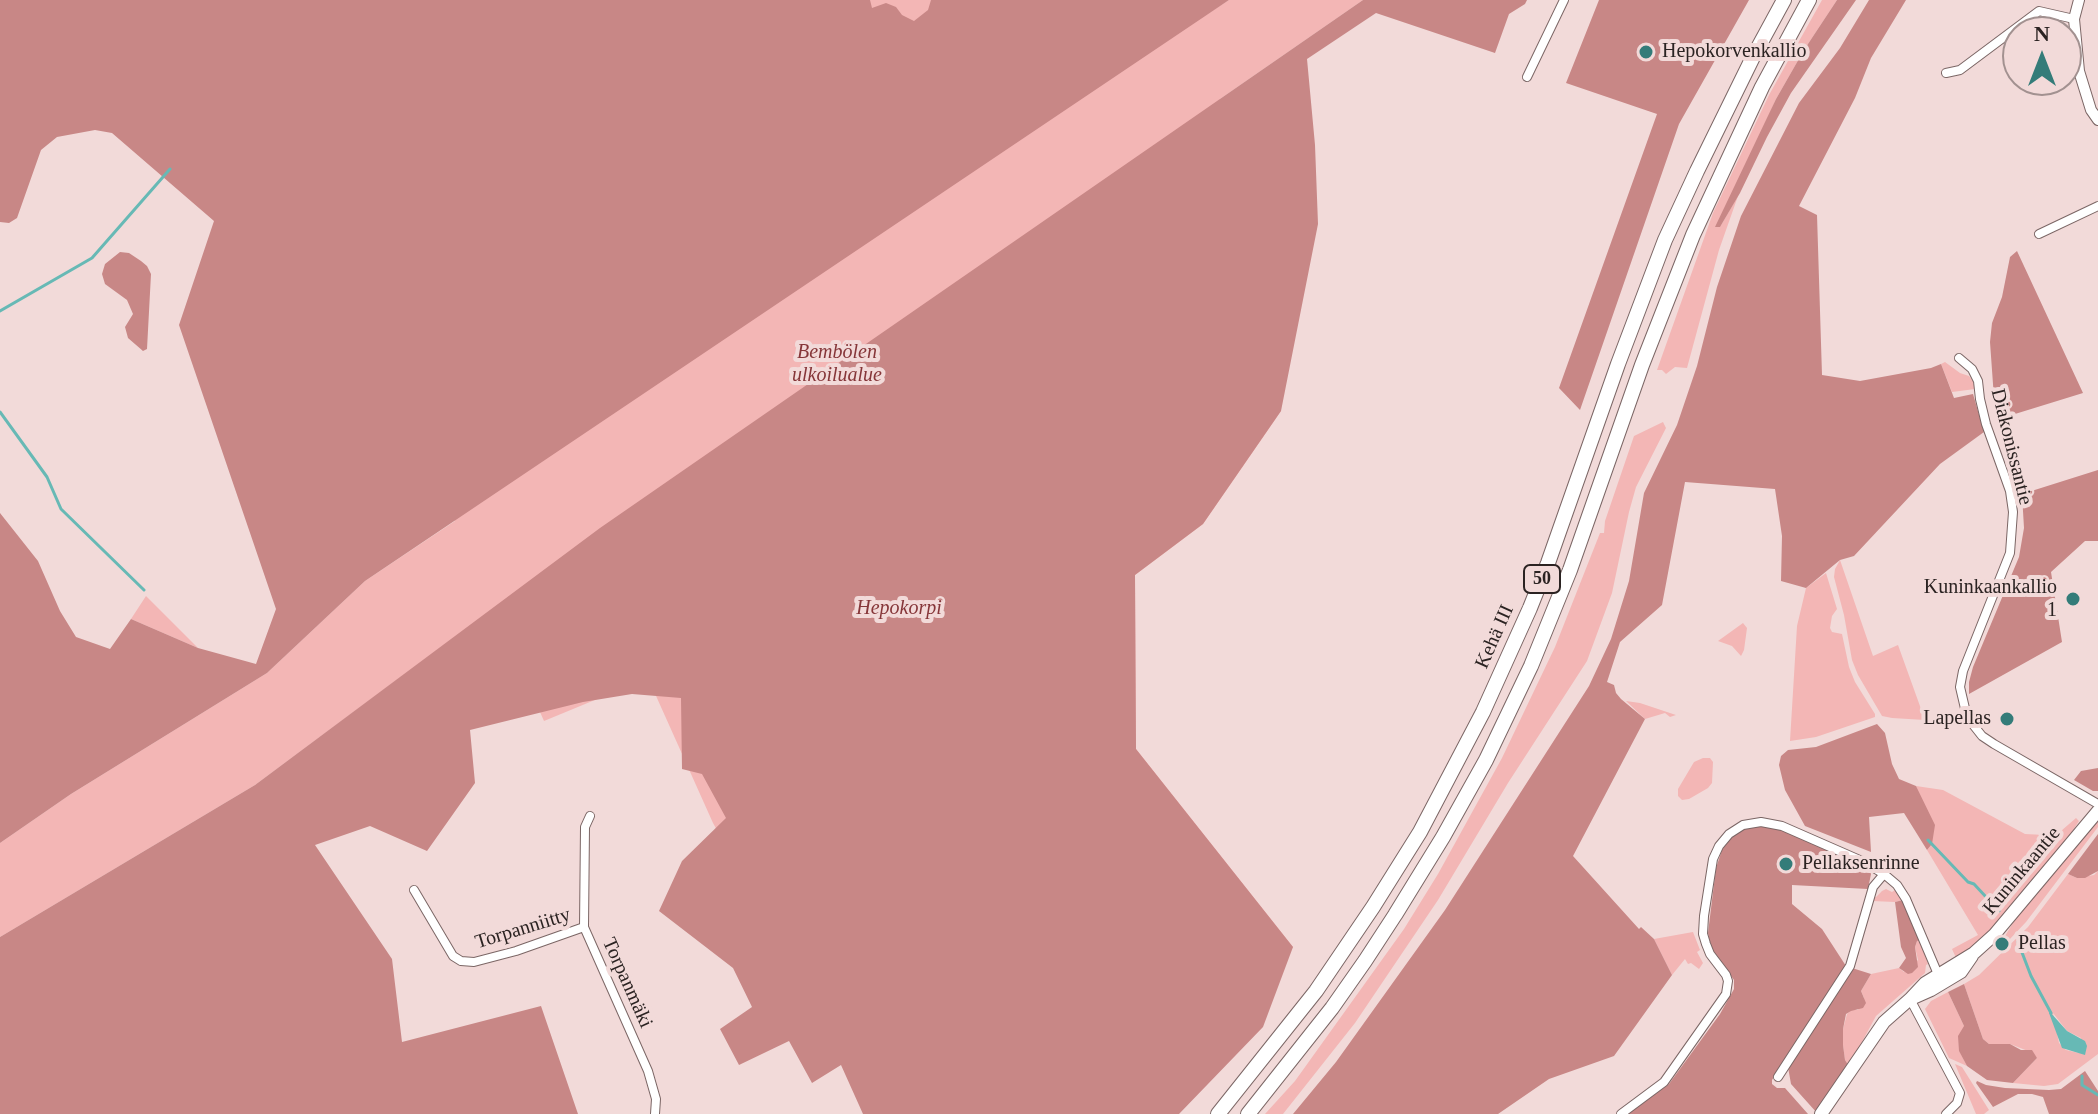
<!DOCTYPE html>
<html>
<head>
<meta charset="utf-8">
<style>
  body { margin:0 }
  #map { position:relative; width:2098px; height:1114px; overflow:hidden; background:#f2dad9; font-family:"Times New Roman",serif }
  canvas { display:block }
  .north { position:absolute; left:2002px; top:16px; width:80px; height:80px; box-sizing:border-box; background:#f2dad9; border:2px solid #a29190; border-radius:50%; rotate:0deg; font-size:22px; font-weight:700; line-height:32px; text-align:center; color:#2b2322 }
  .north::after { content:''; display:block; margin:auto; width:28px; height:36px; background:#347c79; clip-path:polygon(50% 0,100% 100%,50% 72%,0 100%) }
</style>
</head>
<body>
<div id="map">
<canvas width="2098" height="1114"></canvas>
<div class="north">N</div>
</div>
<script>
const g = document.querySelector('canvas').getContext('2d');
g.lineJoin = 'round';
function paint(path, color) { g.fillStyle = color; g.fill(path, 'evenodd'); }
const toPath = rows => new Path2D(rows.map(r => 'M' + r).join(''));
function strokePath(path, color, width, dash) { g.strokeStyle = color; g.lineWidth = width; g.lineCap = dash ? 'butt' : 'round'; g.setLineDash(dash || []); g.stroke(path); }
function write(font, color, halo, rows, align = 'center') {
  g.font = font + ' "Times New Roman",serif'; g.lineWidth = 8; g.setLineDash([]); g.textBaseline = 'middle'; g.strokeStyle = halo; g.fillStyle = color; for (const [text, x, y, turn = 0] of rows) {
    g.save(); g.translate(x, y); g.rotate((+turn || 0) * Math.PI / 180); g.textAlign = isNaN(turn) ? turn : align; if (halo) g.strokeText(text, 0, 0); g.fillText(text, 0, 0); g.restore();
  }
}
paint(toPath([
  [222,0,1201,0,1204,16,1229,0,1363,0,1220,99,1281,411,1203,524,1135,575,1136,749,1293,947,1234,1038,727,848,713,823,648,678,544,721,494,608,255,785,0,937,0,843,71,794,267,673,365,581,455,521],
  [1822,0,1837,0,1804,50,1776,99,1720,227,1738,196,1719,250,1687,368,1675,367,1666,374,1662,370,1657,370,1713,213,1769,95],
  [1945,362,1960,373,1969,376,1973,381,1975,389,1952,392,1941,364],
  [1663,422,1666,428,1636,487,1629,512,1612,593,1587,661,1508,783,1438,900,1355,1023,1283,1114,1265,1114,1295,1081,1404,929,1438,874,1502,758,1555,647,1600,533,1604,533,1605,521,1634,436],
  [1840,560,1873,656,1898,645,1925,720,1892,718,1882,716,1858,675,1852,660,1844,615,1834,577,1835,569],
  [1826,573,1837,609,1832,616,1830,628,1832,632,1842,634,1849,667,1855,682,1875,714,1875,717,1816,737,1790,741,1797,626,1806,588],
  [146,596,198,648,131,619],
  [1743,623,1747,628,1744,650,1741,656,1732,646,1718,641],
  [1626,701,1640,703,1676,715,1670,717,1665,713,1645,719],
  [1703,758,1710,758,1713,762,1712,783,1708,788,1689,799,1682,800,1678,796,1678,789,1694,762],
  [1916,786,1943,790,2025,834,2045,835,2061,831,2076,818,2079,821,2068,838,1990,932,1957,960,1952,949,1978,935,1927,850,1932,844],
  [2098,820,2098,827,2026,922,2009,940,2005,936,2019,913],
  [2098,871,2098,1054,2058,1084,2044,1086,2013,1083,2037,1058,2028,1051,2010,1044,1989,1044,1983,1039,1964,984,1979,975,2028,927,2068,874,2077,878,2094,875],
  [2053,1013,2067,1031,2081,1038,2079,1053,2066,1050,2059,1043],
  [1886,889,1892,892,1895,890,1903,900,1895,902,1872,901,1873,897,1876,897,1882,891],
  [1693,932,1700,950,1697,952,1703,963,1699,969,1691,963,1688,964,1685,959,1672,975,1654,939],
  [1920,940,1928,964,1926,965,1925,973,1876,1016,1849,1066,1845,1060,1843,1045,1843,1029,1847,1014,1851,1010,1858,1010,1864,998,1861,991,1871,974,1899,968,1904,972,1918,960,1915,947,1917,941],
  [1948,992,1964,1026,1959,1050,1967,1066,1949,1058,1925,1009,1931,1001],
  [1955,1064,1962,1067,1989,1110,1984,1114,1976,1114]
]), '#f3b6b5');
paint(toPath([
  [0,0,870,0,872,8,886,3,896,7,902,15,914,21,928,10,931,0,1229,0,365,581,267,673,71,794,0,843,0,513,38,561,60,611,76,637,110,649,131,619,198,648,256,664,276,609,179,325,214,221,112,133,95,130,57,137,41,150,17,218,9,223,0,222],
  [1363,0,1527,0,1525,4,1509,14,1495,53,1376,13,1307,59,1315,145,1318,224,1281,411,1203,524,1135,575,1136,749,1293,947,1263,1027,1179,1114,863,1114,841,1065,812,1083,789,1041,739,1065,720,1029,752,1007,733,968,659,911,682,861,726,818,702,774,682,769,681,698,632,694,583,702,470,730,475,783,427,851,370,826,315,845,392,959,402,1042,541,1006,578,1114,0,1114,0,937,255,785,600,528],
  [1599,0,1749,0,1679,124,1580,410,1559,388,1657,114,1566,83],
  [1837,0,1856,0,1791,93,1767,137,1740,193,1720,227,1715,227,1776,99,1804,50],
  [1869,0,1906,0,1871,58,1855,98,1799,206,1817,215,1822,375,1860,381,1931,368,1941,364,1954,398,1973,394,1984,432,1940,464,1854,556,1840,560,1806,588,1781,581,1782,536,1775,489,1685,482,1662,605,1620,642,1607,682,1614,685,1616,693,1621,699,1645,719,1573,856,1639,929,1641,927,1654,939,1672,975,1614,1056,1549,1079,1498,1114,1293,1114,1336,1062,1445,910,1589,686,1611,639,1629,581,1644,493,1677,425,1697,366,1717,287,1741,216,1799,103,1840,48],
  [2017,251,2083,393,2002,418,1994,398,1990,342,1992,323,2002,297,2010,257],
  [120,252,129,253,141,261,147,266,151,274,147,349,143,351,128,338,125,327,133,314,127,300,105,284,102,274,105,264],
  [2098,470,2098,541,2085,541,2051,572,2062,642,1969,694,1969,682,1973,667,2019,557,2024,528,2022,494],
  [1877,724,1885,733,1892,764,1899,779,1916,786,1935,825,1932,844,1927,850,1904,813,1869,817,1871,852,1805,826,1785,790,1779,765,1781,756,1788,750,1816,747],
  [2098,768,2098,791,2093,791,2074,780,2081,771],
  [1757,826,1775,827,1827,849,1865,865,1869,869,1871,874,1868,889,1792,885,1792,904,1822,929,1846,966,1772,1080,1772,1084,1777,1088,1785,1088,1808,1114,1628,1114,1669,1084,1720,1014,1734,989,1734,980,1711,948,1708,933,1716,868,1722,850,1731,838,1743,829],
  [2098,834,2098,871,2085,878,2077,878,2068,874],
  [1903,900,1920,940,1917,941,1915,947,1918,967,1912,973,1908,974,1899,968,1906,958,1901,947,1895,902],
  [1852,968,1871,974,1861,991,1866,1003,1863,1008,1851,1011,1846,1014,1843,1029,1843,1045,1845,1060,1849,1066,1817,1113,1791,1084,1788,1067],
  [1964,984,1983,1039,1989,1044,2010,1044,2021,1050,2032,1050,2037,1058,2013,1083,1987,1080,1967,1066,1959,1051,1958,1036,1964,1026,1948,992],
  [2085,1071,2098,1091,2098,1114,2049,1114,2043,1097,2032,1094,2018,1094,1993,1107,1976,1083,1977,1081,1986,1085,2005,1088,2049,1090,2061,1089]
]), '#c88786');
paint(toPath([
  [2050,1012,2067,1031,2085,1041,2087,1046,2085,1055,2062,1048,2049,1013]
]), '#67b9b5');
strokePath(toPath([
  [0,311,92,258,170,169],
  [0,412,47,477,61,509,144,590],
  [1928,840,1968,882,1974,884,1999,911],
  [2018,942,2031,976,2051,1013],
  [2082,1076,2082,1085,2098,1095]
]), '#67b9b5', 3);
const minor = toPath([
  [1946,73,1960,70,2039,11,2074,19],
  [1527,77,1564,0],
  [2039,234,2098,206],
  [1959,358,1972,369,1978,381,1980,399,1986,424,2010,491,2013,512,2010,553,1963,671,1960,687,1967,717,1982,736,1994,744,2098,804],
  [590,816,585,827,584,927,648,1071,656,1099,655,1114],
  [414,890,453,956,461,961,474,962,516,951,584,927],
  [1910,999,1960,1093,1957,1103,1946,1114],
  [1778,1077,1850,966,1873,887,1884,874],
  [1621,1114,1664,1082,1726,994,1728,981,1726,975,1710,954,1706,944,1703,934,1704,916,1713,859,1719,846,1729,834,1743,825,1761,822,1782,826,1862,861,1884,874,1897,885,1906,899,1940,979]
]);
const tertiary = toPath([
  [2079,0,2074,19,2079,71,2091,110,2098,120]
]);
const secondary = toPath([
  [1913,998,1931,990,1961,972,1972,956],
  [1821,1114,1884,1022,1910,999,1925,983,1974,953,1994,935,2098,811]
]);
const trunk = toPath([
  [1218,1114,1316,991,1373,907,1420,832,1483,712,1530,608,1548,563,1618,364,1665,240,1697,171,1753,57,1784,0],
  [1248,1114,1332,1008,1365,961,1395,915,1443,837,1486,760,1531,666,1570,570,1642,365,1693,235,1762,87,1809,0]
]);
strokePath(minor, '#7b6665', 10);
strokePath(tertiary, '#7b6665', 12);
strokePath(secondary, '#7b6665', 14);
strokePath(trunk, '#7b6665', 16);
strokePath(minor, '#fff', 8);
strokePath(tertiary, '#fff', 10);
strokePath(secondary, '#fff', 12);
strokePath(trunk, '#fff', 14);
for (const [x, y, r, color] of [
  [1646,52,8,"#347c79"],
  [2073,599,8,"#347c79"],
  [2007,719,8,"#347c79"],
  [1786,864,8,"#347c79"],
  [2002,944,8,"#347c79"]
]) { const dot = new Path2D(); dot.arc(x, y, r, 0, 2 * Math.PI); g.fillStyle = color; g.fill(dot); strokePath(dot, '#f2dad9', 3); }
for (const [x, y, w] of [
  [1542,579,36]
]) { const box = new Path2D(); box.roundRect(x - w / 2, y - 14, w, 28, 6); g.fillStyle = '#f2dad9'; g.fill(box); strokePath(box, '#2b2322', 2); }
write('bold 18px', '#2b2322', null, [
  ["50",1542,579]
]);
write('20px', '#2b2322', '#f2dad9', [
  ["Hepokorvenkallio",1662,52],
  ["Kuninkaankallio",2057,588,"right"],
  ["1",2057,611,"right"],
  ["Lapellas",1991,719,"right"],
  ["Pellaksenrinne",1802,864],
  ["Pellas",2018,944]
], 'left');
write('italic 20px', '#863639', '#f2dad9', [
  ["Bembölen",837,353],
  ["ulkoilualue",837,376],
  ["Hepokorpi",899,609]
]);
write('20px', '#2b2322', '#f2dad9', [
  ["Diakonissantie",2011,447,76],
  ["Kehä III",1495,637,-66],
  ["Kuninkaantie",2022,871,-50],
  ["Torpanniitty",523,929,-17],
  ["Torpanmäki",627,983,66]
]);
</script>
</body>
</html>
